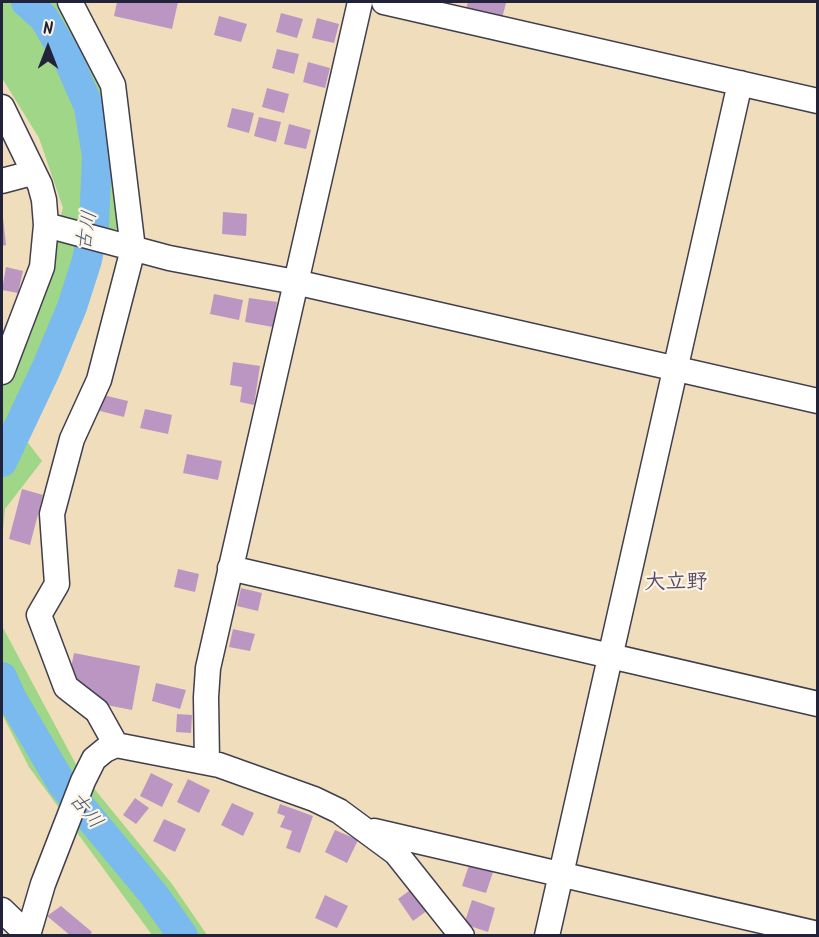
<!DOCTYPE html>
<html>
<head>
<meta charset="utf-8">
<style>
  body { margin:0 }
  #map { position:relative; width:819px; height:937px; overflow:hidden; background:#f0ddbb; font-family:Kalam,sans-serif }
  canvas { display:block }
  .frame { position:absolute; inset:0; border:3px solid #22223b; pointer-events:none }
  .north { position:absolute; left:18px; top:18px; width:60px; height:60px; -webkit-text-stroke:4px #fcf5e5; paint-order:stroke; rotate:0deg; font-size:16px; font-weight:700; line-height:24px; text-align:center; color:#22223b }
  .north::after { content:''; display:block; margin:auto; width:21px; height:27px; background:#22223b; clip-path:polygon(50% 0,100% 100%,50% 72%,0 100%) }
</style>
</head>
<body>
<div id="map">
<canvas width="819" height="937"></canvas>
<div class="frame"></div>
<div class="north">N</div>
</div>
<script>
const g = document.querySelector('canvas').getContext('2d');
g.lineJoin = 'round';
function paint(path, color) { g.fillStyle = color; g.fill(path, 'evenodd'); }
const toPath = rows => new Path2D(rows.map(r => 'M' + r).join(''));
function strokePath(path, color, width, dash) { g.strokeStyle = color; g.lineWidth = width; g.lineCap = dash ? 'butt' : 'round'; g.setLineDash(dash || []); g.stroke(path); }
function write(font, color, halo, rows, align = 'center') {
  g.font = font + ' Kalam,"Klee One",sans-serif'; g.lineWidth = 4.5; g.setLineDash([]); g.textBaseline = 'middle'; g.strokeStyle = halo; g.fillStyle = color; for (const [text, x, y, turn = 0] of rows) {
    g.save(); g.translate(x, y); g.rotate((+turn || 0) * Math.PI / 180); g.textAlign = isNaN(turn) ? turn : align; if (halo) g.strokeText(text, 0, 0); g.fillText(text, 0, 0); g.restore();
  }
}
paint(toPath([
  [2,2,65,2,108,80,126,228,101,231,94,259,25,439,42,461,5,509,2,541,2,389,43,273,63,208,39,138,2,78],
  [2,626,79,770,172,884,207,935,152,935,29,767,2,714]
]), '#9fd688');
strokePath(toPath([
  [2,462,46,369,72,307,87,260,94,224,97,156,89,107,68,59,44,18,26,2],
  [2,677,12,699,62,784,154,895,183,936]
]), '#7abaee', 30);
paint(toPath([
  [117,2,178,2,172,29,114,16],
  [468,2,506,3,501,22,465,12],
  [281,13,303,19,297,38,276,32],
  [219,16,247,24,241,42,214,35],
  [317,18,339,24,334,43,312,38],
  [277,49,299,54,294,74,272,68],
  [308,62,330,68,325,88,303,82],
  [267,88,289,94,284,113,262,107],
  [232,108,254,113,249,133,227,127],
  [259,117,281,122,276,142,254,136],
  [289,124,311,130,306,149,284,144],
  [223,212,247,214,246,236,222,234],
  [2,218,3,218,6,245,2,246],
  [6,267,23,271,18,293,2,290],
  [214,294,243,300,239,320,210,314],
  [249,298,277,302,273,327,245,322],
  [233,362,260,366,254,405,240,402,242,387,230,385],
  [103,395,128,401,124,417,100,411],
  [145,409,172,415,168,434,140,428],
  [187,454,222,461,218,480,183,473],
  [22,489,43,495,30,545,9,539],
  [178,569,199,574,195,592,174,587],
  [241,588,262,593,258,611,237,606],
  [233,629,255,634,250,651,229,647],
  [74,653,140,666,132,710,96,703,76,686,70,673],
  [156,683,186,690,180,709,152,701],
  [177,714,192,715,191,733,176,732],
  [151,773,173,784,162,807,140,796],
  [188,779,210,790,199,813,177,802],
  [135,798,149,808,136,824,123,815],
  [232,803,254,813,243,836,221,825],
  [280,804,313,816,300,853,286,848,292,831,280,827,285,816,277,813],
  [164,819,186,829,175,852,153,841],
  [335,830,358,840,347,863,325,852],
  [470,862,494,869,486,893,462,886],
  [413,888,428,910,413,921,398,899],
  [325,895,348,906,337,928,315,918],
  [472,900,495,908,488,932,464,924],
  [61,906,92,932,89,936,71,936,47,916]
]), '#bc96c3');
const minor = toPath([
  [70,2,113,85,133,249,99,380,72,439,52,514,57,584,39,615,66,687,97,711,116,745],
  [384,2,818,101],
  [2,107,40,185,44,200,46,225,42,267,2,372],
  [2,181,32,173],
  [46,225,169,258,295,282,818,401],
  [230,568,818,704],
  [207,762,206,697,208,668,360,2],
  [374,831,818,934],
  [2,910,29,936],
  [28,935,43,884,83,781,94,759,105,750,116,745,219,765,314,799,339,811,396,853,462,936],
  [547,936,740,83]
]);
strokePath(minor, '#413e4e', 27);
strokePath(minor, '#fff', 24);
write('italic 20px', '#41577a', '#fcf5e5', [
  ["古川",89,231,-80],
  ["古川",84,812,51]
]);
write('bold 21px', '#584b6b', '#fcf5e5', [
  ["大立野",676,584]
]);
</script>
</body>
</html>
